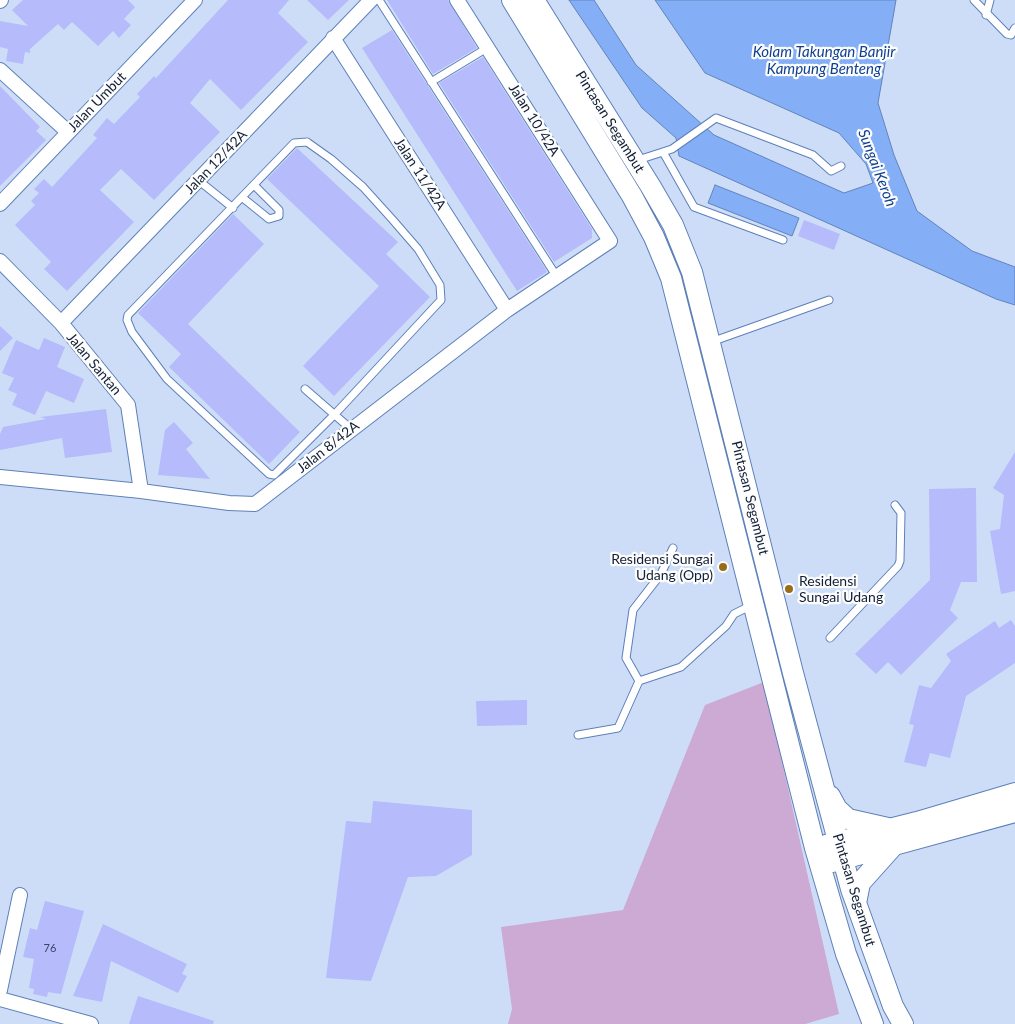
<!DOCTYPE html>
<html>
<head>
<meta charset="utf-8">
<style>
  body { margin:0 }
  canvas { display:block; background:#ceddf7 }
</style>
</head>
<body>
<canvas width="1015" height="1024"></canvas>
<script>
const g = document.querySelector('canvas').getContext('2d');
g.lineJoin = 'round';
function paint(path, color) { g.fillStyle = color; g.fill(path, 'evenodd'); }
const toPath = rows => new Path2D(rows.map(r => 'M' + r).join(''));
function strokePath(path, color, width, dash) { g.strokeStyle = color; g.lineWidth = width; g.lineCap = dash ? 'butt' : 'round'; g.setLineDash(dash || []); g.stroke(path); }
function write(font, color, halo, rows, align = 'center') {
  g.font = font + ' Lato,sans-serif'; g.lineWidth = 4.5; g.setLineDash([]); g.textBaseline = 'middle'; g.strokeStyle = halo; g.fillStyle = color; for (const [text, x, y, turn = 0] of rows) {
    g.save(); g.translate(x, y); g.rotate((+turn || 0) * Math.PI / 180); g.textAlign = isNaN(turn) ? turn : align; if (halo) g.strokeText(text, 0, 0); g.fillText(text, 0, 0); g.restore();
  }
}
paint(toPath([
  [764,682,839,1014,805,1024,508,1024,512,1009,501,927,623,910,705,705]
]), '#ccaad3');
const water = toPath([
  [569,0,594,0,636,65,714,135,844,193,873,183,866,164,839,133,705,73,655,0,896,0,878,103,894,155,917,211,972,251,1015,267,1015,305,996,299,679,156,676,138,642,108,569,0],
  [715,185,799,218,792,236,708,203,715,185]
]);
paint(water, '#84aef5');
strokePath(water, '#6283bc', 1);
paint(toPath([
  [23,0,128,0,135,7,124,19,131,25,119,38,113,31,98,46,72,22,64,30,58,24,30,49,30,53,25,52,23,64,6,61,8,49,0,47,0,21,28,26,12,10],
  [228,0,289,0,278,13,308,42,241,110,210,79,190,103,220,132,154,200,121,169,100,190,134,222,67,291,44,269,51,262,15,225,35,205,31,201,39,193,34,189,44,179,52,187,97,138,93,135,107,118,114,124,140,97,137,94,154,76,156,78],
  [307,0,349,0,328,20],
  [387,0,448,0,477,48,433,74],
  [392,30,545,268,547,272,517,291,362,48],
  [483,57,592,229,592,238,554,262,439,83],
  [0,86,40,127,36,131,46,140,0,186],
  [297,148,398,242,386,254,430,297,334,396,303,366,379,286,267,179],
  [233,214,264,244,188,324,300,432,269,464,169,367,181,354,138,313],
  [804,220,840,234,834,250,798,236],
  [0,326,13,338,0,351],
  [44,338,65,347,57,367,84,379,74,403,46,391,35,415,12,405,17,394,8,390,14,378,2,373,16,340,39,350],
  [106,409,112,452,65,458,62,438,0,450,0,434,3,427,46,419,40,417],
  [174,422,193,443,186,449,210,479,158,475,165,430],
  [1015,452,1015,591,1001,594,990,531,1000,529,1004,495,993,488],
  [976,488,977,582,961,582,950,610,958,618,901,675,888,662,876,674,855,654,930,580,929,489],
  [1011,620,1015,626,1015,663,966,696,950,758,930,753,926,767,904,762,914,725,909,724,919,685,931,688,951,661,946,654,995,621,999,628],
  [527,700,527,725,477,726,476,701],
  [373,801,472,810,472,855,436,876,408,877,371,981,326,978,346,821,371,823],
  [45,901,84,911,61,994,48,992,47,997,33,994,34,989,29,988,34,959,23,957,30,928,37,930],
  [103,924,187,964,182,974,187,976,178,993,111,961,102,1002,73,996],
  [138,996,214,1021,213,1024,129,1024]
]), '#b5bbfb');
const lane = toPath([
  [379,0,557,277],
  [974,0,1007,34,1011,35,1015,28],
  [986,15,990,0],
  [431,82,487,48],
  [307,142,331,159,363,187,392,219,418,249,440,285,441,300,335,414,274,475,269,474,167,379,132,332,127,320,128,315,294,143,307,142],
  [663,152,694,207,783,240],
  [638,160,672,149,716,118,813,155,831,171,841,166],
  [198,180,233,208],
  [243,198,269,219,279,216,279,210,255,186],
  [711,342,829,300],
  [305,389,351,429],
  [830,638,898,566,900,561,901,513,895,505],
  [639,681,626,658,633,610,661,574,673,548],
  [578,735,618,728,639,681,681,667,726,626,734,614,752,605]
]);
const street = toPath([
  [0,1,1,0],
  [333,38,507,310],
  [0,70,68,132],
  [0,204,195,0],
  [0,261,61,323,128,405,141,491],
  [61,323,371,0],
  [0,477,141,491,229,503,255,504,507,310,610,241,457,0],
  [0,990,20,895],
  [0,999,91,1024]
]);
const secondary = toPath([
  [512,0,632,196,654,237,671,278,815,848,846,954,873,1024],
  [534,0,651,187,673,225,692,272,793,673,851,889,893,1006,903,1024],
  [830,796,837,809,848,819,888,828],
  [826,845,917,822,1015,793],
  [832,862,1015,812],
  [856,903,860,883,894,845]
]);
strokePath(lane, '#5d80b9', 9);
strokePath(street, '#5d80b9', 16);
strokePath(secondary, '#5d80b9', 22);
strokePath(lane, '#fff', 7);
strokePath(street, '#fff', 14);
strokePath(secondary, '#fff', 20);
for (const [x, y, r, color] of [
  [723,567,5,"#966e19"],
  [789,589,5,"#966e19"]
]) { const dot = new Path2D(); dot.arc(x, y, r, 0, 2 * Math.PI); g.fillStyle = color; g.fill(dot); strokePath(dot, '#fdfdfd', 2); }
write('11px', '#3a4667', null, [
  ["76",50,948]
]);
write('14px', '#111f36', '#fdfdfd', [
  ["Jalan Umbut",97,102,-46],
  ["Jalan 10/42A",534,120,58],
  ["Pintasan Segambut",610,122,58],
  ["Jalan 12/42A",216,162,-46],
  ["Jalan 11/42A",420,174,57],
  ["Jalan Santan",94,364,50],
  ["Jalan 8/42A",328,447,-38],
  ["Pintasan Segambut",750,498,76],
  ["Pintasan Segambut",854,890,73]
]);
write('14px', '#111f36', '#fdfdfd', [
  ["Residensi Sungai",713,559],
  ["Udang (Opp)",713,575],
  ["Residensi",799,581,"left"],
  ["Sungai Udang",799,597,"left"]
], 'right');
write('italic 15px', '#104091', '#fdfdfd', [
  ["Kolam Takungan Banjir",824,52],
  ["Kampung Benteng",824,69],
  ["Sungai Keroh",877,168,69]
]);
</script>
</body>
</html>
